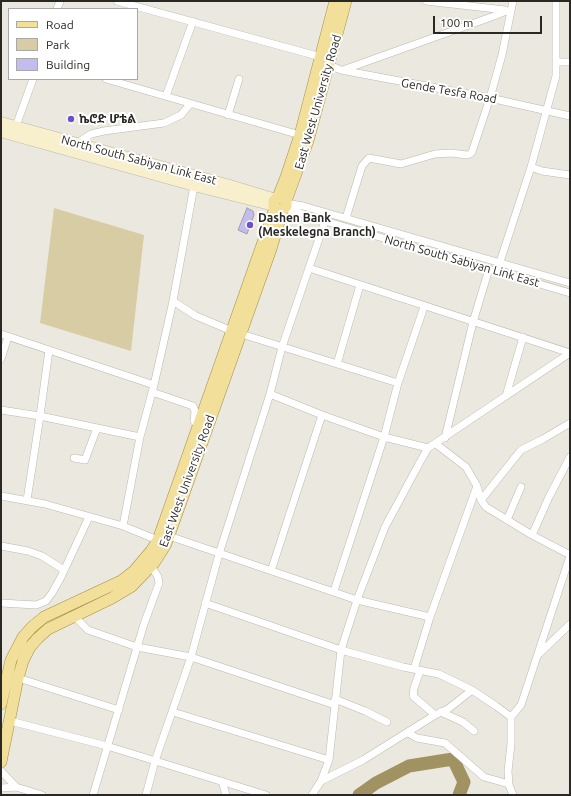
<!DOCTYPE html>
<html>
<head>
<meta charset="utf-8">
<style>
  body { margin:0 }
  #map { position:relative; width:571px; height:796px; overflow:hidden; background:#ebe9df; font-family:Ubuntu,sans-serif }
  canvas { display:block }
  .frame { position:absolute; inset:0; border:2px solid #292824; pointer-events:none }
  .legend { position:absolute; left:8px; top:8px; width:130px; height:72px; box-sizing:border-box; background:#fff; border:1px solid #a9a9a7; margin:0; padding:5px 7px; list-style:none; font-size:12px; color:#292824 }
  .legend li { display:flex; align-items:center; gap:8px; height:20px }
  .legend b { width:20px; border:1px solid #a9a9a7 }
  .scale { position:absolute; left:433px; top:16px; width:109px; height:18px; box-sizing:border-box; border:2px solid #292824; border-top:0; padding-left:5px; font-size:12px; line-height:14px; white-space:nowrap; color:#292824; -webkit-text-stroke:3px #fff; paint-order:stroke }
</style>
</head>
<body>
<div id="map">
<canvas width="571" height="796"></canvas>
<div class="frame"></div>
<ul class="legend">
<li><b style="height:5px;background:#f1df9a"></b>Road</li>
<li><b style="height:11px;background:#d7cca4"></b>Park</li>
<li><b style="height:11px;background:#c2bdee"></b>Building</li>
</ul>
<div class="scale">100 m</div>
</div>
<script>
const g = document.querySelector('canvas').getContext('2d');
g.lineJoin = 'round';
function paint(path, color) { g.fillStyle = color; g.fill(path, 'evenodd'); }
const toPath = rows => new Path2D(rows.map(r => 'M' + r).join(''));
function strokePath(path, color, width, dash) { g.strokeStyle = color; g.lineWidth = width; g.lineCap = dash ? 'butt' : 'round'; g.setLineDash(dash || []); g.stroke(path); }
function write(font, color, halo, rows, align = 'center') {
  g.font = font + ' Ubuntu,"Noto Sans Ethiopic",sans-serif'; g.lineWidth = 4; g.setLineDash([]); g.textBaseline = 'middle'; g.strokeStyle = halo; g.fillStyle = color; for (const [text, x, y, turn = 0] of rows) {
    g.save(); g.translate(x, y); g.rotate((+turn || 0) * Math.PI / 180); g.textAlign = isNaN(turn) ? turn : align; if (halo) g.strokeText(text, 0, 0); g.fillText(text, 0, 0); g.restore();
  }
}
paint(toPath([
  [54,208,144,235,131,351,40,323]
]), '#d7cca4');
strokePath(toPath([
  [359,795,376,783,409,766,453,759,464,782,459,795]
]), '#a09261', 13);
const building = toPath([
  [247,208,253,211,254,215,247,234,238,230,247,208]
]);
paint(building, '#c2bdee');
strokePath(building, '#a09fa9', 1);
const minor = toPath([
  [117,1,321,57,329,65,341,70,490,98,570,116],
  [426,1,505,10],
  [57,9,60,1],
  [557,62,570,62],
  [343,70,494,16,506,11],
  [106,79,300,135],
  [166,96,193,21],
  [228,115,239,79],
  [16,126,33,79],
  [76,144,91,134,104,131,164,123,181,115,190,104],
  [531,167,542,171,570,175],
  [286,203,303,206,570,283],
  [285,208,325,221,570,293],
  [346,218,362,166,369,158,401,164,435,154,451,153,467,155,470,154,472,152,490,98,502,55,513,1],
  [309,268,570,353],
  [498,268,531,167,556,76,556,1],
  [173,301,196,316,232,331,398,383],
  [1,334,154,385],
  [1,359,8,337],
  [337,364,360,285],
  [152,392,193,406,195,411,194,421,198,426],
  [270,394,322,415,384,437,428,448],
  [506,396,523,337],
  [1,410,40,416,140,437],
  [445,438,473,322,489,269],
  [436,444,466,467,477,486,481,500,486,507,532,535,570,555],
  [74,458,85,460,97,428],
  [1,496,45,504,123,526,160,541],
  [27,500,40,416,49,350],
  [481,500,521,450,543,439,570,423],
  [507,520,521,487],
  [123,526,140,437,154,385,173,301,194,186],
  [532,535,549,497,570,457],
  [169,536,357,600,430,617],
  [1,546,28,551,42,556,64,570],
  [271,571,322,415],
  [334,591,384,437,398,383,424,307],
  [1,603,36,605,46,601,52,593,61,577,89,517],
  [205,603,341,650,403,667,439,674,472,690,496,706,511,717],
  [74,616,88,630,137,647,191,657,335,705],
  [538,655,570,624],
  [414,669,430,617,477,486],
  [420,671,414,688,413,696,435,715],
  [15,677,119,710],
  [335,699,365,711,387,722],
  [173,712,329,760],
  [441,712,463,722,474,731],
  [10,721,107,746,266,795],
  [408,733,417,738,445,743,484,777,509,784],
  [1,771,16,787],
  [222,781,226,795],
  [321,781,363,760,435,715,448,709,472,690],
  [1,788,16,787,42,795],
  [93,795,144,624,159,583,158,577,151,566],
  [146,795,155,761,191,657,219,554,270,394,282,347,325,221],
  [312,795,321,781,329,760,341,650,357,600,385,527,420,462,428,448,570,353],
  [513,795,509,785,508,771,511,744,511,717,521,705,570,556]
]);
const secondary = toPath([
  [1,122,230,185,276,199],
  [1,132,194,186,274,206]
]);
const primary = toPath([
  [278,197,286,177,300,135,335,1],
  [286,201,308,141,346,1],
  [1,704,11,660,23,637,32,627,44,617,121,581,134,571,151,551,158,540,275,208],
  [1,762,18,678,23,661,30,647,38,638,48,629,112,598,132,586,154,563,166,544,271,249,283,209,286,206,286,203,284,198,278,197,274,201,274,207,278,210,283,209]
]);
strokePath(minor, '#bbb9af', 8);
strokePath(secondary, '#bbb9af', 11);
strokePath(primary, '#a59145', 12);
strokePath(minor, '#fff', 7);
strokePath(secondary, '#f8efcd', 10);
strokePath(primary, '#f1df9a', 11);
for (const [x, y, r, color] of [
  [71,119,4,"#6e51ca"],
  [250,225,4,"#6e51ca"]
]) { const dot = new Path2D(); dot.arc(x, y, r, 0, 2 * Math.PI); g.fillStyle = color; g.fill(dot); strokePath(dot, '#fff', 1.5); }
write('12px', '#292824', '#fff', [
  ["Gende Tesfa Road",449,91,10],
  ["East West University Road",318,102,-74],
  ["North South Sabiyan Link East",139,160,15],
  ["North South Sabiyan Link East",462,261,16],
  ["East West University Road",187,481,-70]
]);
write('bold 12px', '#292824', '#fff', [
  ["ኬሮድ ሆቴል",79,119],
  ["Dashen Bank",258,218],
  ["(Meskelegna Branch)",258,232]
], 'left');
</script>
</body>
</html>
